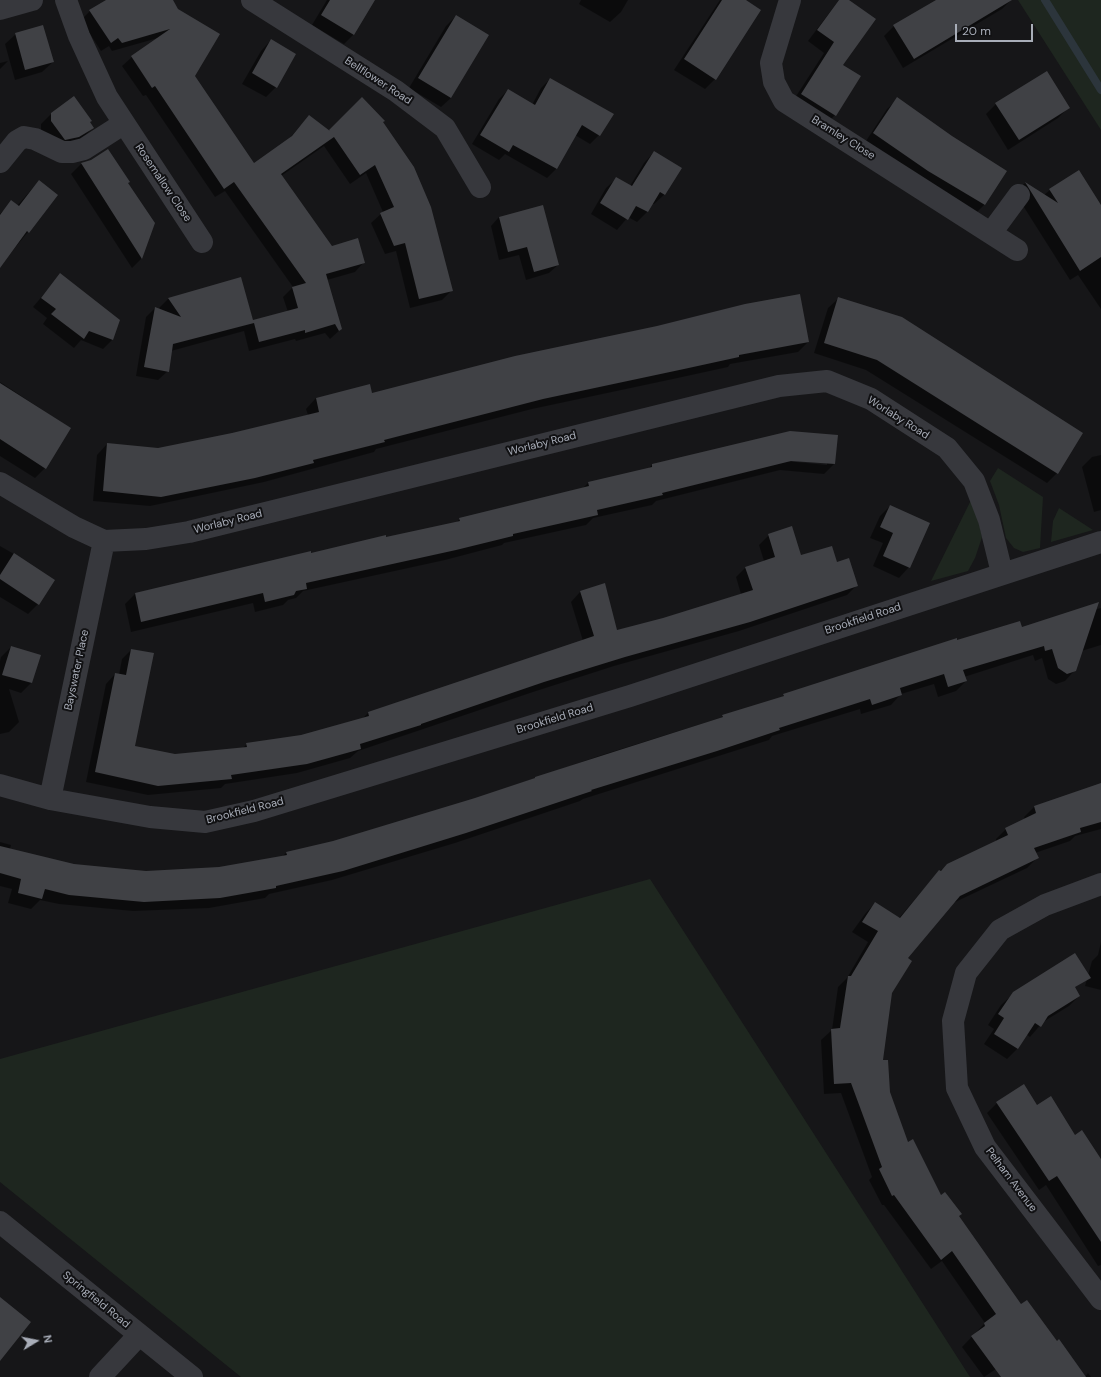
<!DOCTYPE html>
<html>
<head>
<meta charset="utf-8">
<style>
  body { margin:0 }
  #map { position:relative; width:1101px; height:1377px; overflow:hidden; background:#161618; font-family:"DM Sans",sans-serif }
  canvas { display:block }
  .north { position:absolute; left:16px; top:1321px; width:40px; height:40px; -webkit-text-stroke:3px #111113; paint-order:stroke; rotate:80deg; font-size:11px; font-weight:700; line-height:16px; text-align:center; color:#a8adb8 }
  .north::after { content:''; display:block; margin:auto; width:14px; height:18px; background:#a8adb8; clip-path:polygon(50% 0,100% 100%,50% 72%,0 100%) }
  .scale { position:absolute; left:955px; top:24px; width:78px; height:18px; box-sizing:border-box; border:2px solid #a8adb8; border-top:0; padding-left:5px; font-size:12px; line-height:14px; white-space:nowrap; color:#a8adb8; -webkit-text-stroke:3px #111113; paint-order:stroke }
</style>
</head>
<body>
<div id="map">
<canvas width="1101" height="1377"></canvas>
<div class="north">N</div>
<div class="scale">20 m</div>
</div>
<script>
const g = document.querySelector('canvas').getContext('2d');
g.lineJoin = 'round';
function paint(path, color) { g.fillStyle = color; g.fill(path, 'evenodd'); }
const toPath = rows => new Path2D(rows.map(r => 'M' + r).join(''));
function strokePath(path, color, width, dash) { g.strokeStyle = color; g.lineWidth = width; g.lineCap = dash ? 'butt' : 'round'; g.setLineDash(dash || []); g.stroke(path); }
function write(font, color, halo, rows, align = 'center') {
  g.font = font + ' "DM Sans",sans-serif'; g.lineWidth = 4; g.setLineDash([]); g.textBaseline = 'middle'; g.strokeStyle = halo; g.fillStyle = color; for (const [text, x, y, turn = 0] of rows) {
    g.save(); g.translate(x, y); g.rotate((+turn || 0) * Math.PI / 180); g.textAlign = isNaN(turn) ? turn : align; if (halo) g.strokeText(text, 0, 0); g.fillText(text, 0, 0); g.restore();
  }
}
paint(toPath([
  [1018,0,1101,0,1101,130],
  [998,468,1043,497,1040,548,1023,552,1014,548,1006,538,999,505,990,481],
  [973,496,982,537,975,558,968,571,931,581],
  [1059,508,1093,530,1051,542,1053,521],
  [650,879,970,1377,241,1377,0,1182,0,1059]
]), '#1e261f');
paint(toPath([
  [108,0,171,0,194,76,254,164,288,140,309,116,328,131,361,99,382,122,451,291,442,300,410,308,396,251,385,254,371,223,383,212,366,173,350,184,324,146,281,176,332,247,364,262,355,272,327,280,341,329,330,339,325,333,296,341,295,339,249,351,244,331,171,351,168,371,158,380,136,376,146,317,155,308,161,310,159,308,168,299,241,279,253,321,288,312,283,297,293,287,225,191,215,197,146,95,143,96,122,66,132,57,158,38,112,51,109,46,101,51,81,20,90,11],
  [327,0,374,0,354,34,344,44,312,25],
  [581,0,628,0,621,12,610,22,579,4],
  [720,0,745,0,715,79,705,89,674,70],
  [839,0,847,0,842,65,835,115,825,125,791,104,824,53,808,41],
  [938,0,1011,0,1002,9,903,68,884,36,894,26],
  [456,16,451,98,441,107,409,88,446,26],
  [16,34,53,62,42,72,15,80,5,44],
  [271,40,276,87,266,97,242,84,261,51],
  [8,61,0,69,0,63],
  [550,79,599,135,590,144,575,135,556,169,547,178,505,154,499,160,472,144,499,99,508,90,532,105,541,88],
  [898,99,951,136,1005,171,984,205,974,215,864,144,887,109],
  [996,104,1068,108,1058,118,1008,150,986,114],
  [51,114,89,122,93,128,82,138,68,147,41,131,41,124],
  [654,152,665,194,654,204,652,203,647,212,637,222,628,217,617,230,591,214,606,188,617,178,630,186,644,163],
  [81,164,127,183,154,223,141,259,132,268,71,174],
  [39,181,28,232,0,266,0,214,11,202,17,206],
  [1025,183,1044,195,1050,190,1101,208,1101,309,1078,275,1070,280,1015,193],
  [499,217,558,265,549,273,526,280,519,255,499,260,491,226],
  [60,275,119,321,112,340,103,349,81,340,74,348,43,324,47,318,33,307],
  [839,298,1082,433,1057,473,1047,483,866,370,814,353,828,308],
  [808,342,798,352,730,364,728,367,673,379,532,409,376,449,374,452,264,482,150,506,93,501,97,455,107,444,158,449,232,434,308,415,306,409,316,398,372,394],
  [0,382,70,428,45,468,35,478,0,456],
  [790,432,834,464,824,474,780,470,656,501,652,505,593,518,586,525,504,543,502,545,445,560,303,591,296,598,288,600,283,605,255,612,253,603,131,632,125,604,135,594,310,552,310,554,456,523,460,519,582,489,588,483,648,469,652,465],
  [786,459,827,463,827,465,786,461],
  [1101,455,1101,510,1094,512,1082,467,1092,457],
  [890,506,909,567,899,578,873,566,883,543,870,538,880,516],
  [769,535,800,556,836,563,857,585,847,595,739,631,614,666,533,692,358,751,350,758,297,773,225,784,221,788,148,795,86,782,106,684,115,674,119,675,122,659,131,650,134,747,175,755,242,749,247,744,301,736,361,720,368,713,583,641,571,602,580,592,605,584,616,631,663,619,741,594,736,577,746,567,764,561,759,545],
  [0,546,14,554,38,604,28,614,0,597],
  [1101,608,1101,645,1075,653,1075,670,1065,681,1056,684,1048,679,1042,658,1035,661,1033,655,964,677,966,681,956,691,938,697,934,684,901,694,891,705,861,714,860,709,772,736,769,740,706,760,583,799,580,801,455,843,332,880,269,894,265,898,209,908,133,911,59,904,40,900,31,909,8,903,12,889,0,886,0,842,11,845,10,849,74,865,146,872,219,868,282,857,286,853,333,842,475,799,599,756,720,718,723,716,781,698,784,695,957,641,1022,628],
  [11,647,39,656,31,683,21,693,9,689,19,722,9,732,0,734,0,661,1,657],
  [1101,785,1101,829,1075,836,1070,841,1035,853,1037,858,1027,868,951,904,906,958,891,992,881,1061,889,1092,907,1144,940,1196,958,1216,1021,1306,1056,1342,1085,1377,1088,1373,1091,1377,1010,1377,1002,1365,984,1377,962,1347,985,1323,942,1261,931,1269,884,1205,882,1205,869,1180,872,1177,841,1093,824,1094,821,1040,832,1030,838,987,847,978,868,942,852,932,865,914,875,903,899,918,939,871,996,841,996,839,1006,829,1025,820,1024,817,1034,807],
  [1101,942,1101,990,1085,986,1092,961,1098,955],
  [1012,995,1079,996,1069,1006,1043,1022,1030,1037,1026,1034,1017,1049,1007,1059,984,1044,994,1029,988,1025,1001,1005],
  [997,1103,1037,1106,1101,1159,1101,1265,1098,1266,1046,1185,1039,1190,987,1113]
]), '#0007');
strokePath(toPath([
  [1045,0,1101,90]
]), '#2c353c', 8);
paint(toPath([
  [106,0,173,0,178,9,220,34,195,76,254,163,292,136,309,115,330,131,329,130,362,97,385,121,383,122,414,167,431,207,453,291,419,299,405,243,394,246,380,213,394,207,375,165,360,175,334,137,281,174,332,246,358,238,365,263,326,274,342,329,339,331,335,324,305,333,305,330,259,342,254,323,173,344,169,372,144,367,155,307,181,317,168,298,241,277,253,320,298,308,292,287,306,283,234,182,224,189,155,86,152,88,131,56,170,29,122,43,118,38,111,43,89,10],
  [330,0,375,0,354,35,321,15],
  [722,0,746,0,761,10,716,80,684,59],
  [839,0,849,0,876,19,843,65,861,76,836,116,801,94,834,42,817,30],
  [936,0,1012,0,914,59,893,25],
  [456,15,489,35,451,98,418,78],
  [43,25,54,62,25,70,15,33],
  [271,39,296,54,277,88,252,73],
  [1047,71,1070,108,1019,140,995,103],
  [550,78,614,114,600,136,582,125,557,169,513,145,509,152,480,135,508,89,535,105],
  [74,96,92,121,90,122,94,128,79,137,65,140,51,121,51,113],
  [897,97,952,136,1007,171,985,205,928,171,873,133],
  [108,149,130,182,128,183,155,223,142,259,81,163,91,160],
  [654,151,682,168,665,195,660,192,648,212,636,206,628,220,600,203,616,177,632,186],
  [1079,170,1101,205,1101,257,1080,271,1025,182,1058,203,1049,189],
  [39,180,58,195,29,233,27,231,0,268,0,215,11,200,19,206],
  [543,205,559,265,534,272,527,247,508,252,499,217],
  [60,273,120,320,113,340,89,331,84,339,51,314,56,309,41,298],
  [800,294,809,342,739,355,739,357,684,369,543,399,384,440,385,442,313,460,314,463,255,478,161,497,103,491,107,443,158,448,232,433,319,412,316,398,370,384,372,393,515,356,657,326,745,304],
  [838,297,902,317,1083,433,1058,474,877,360,824,343],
  [0,383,71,428,46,469,0,439],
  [790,431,838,435,835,464,791,461,662,493,663,495,597,510,598,515,513,534,513,536,456,550,306,583,307,589,296,591,294,595,265,602,263,593,141,622,135,593,311,551,311,553,386,535,386,537,460,521,459,518,589,486,588,482,652,467,652,464],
  [890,505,930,523,910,568,883,556,893,533,880,527],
  [792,526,801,555,832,546,837,562,849,558,858,586,750,622,625,657,544,682,421,724,421,725,360,744,361,749,307,764,231,775,232,779,158,786,95,772,115,673,126,675,131,649,154,653,135,746,175,754,247,747,246,743,301,735,369,716,368,712,594,636,580,591,605,583,617,630,663,618,753,590,745,567,775,557,768,534],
  [14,553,55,580,39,605,0,579,0,575],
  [1099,602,1076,671,1067,674,1058,668,1052,649,1045,651,1044,646,963,670,967,681,948,687,944,674,900,688,902,695,872,705,870,699,779,728,780,730,717,751,591,790,592,791,466,833,343,871,276,886,276,888,220,898,144,902,69,895,45,889,42,899,18,893,21,879,0,873,0,846,74,864,146,871,219,867,287,855,286,852,333,841,475,798,535,778,535,777,723,717,722,715,784,696,783,694,957,638,957,640,1020,621,1022,627],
  [11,646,41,655,32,683,2,675],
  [1101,783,1101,822,1080,828,1081,832,1034,848,1039,858,960,896,908,958,912,961,892,993,883,1060,888,1060,890,1092,908,1142,913,1139,941,1195,945,1192,962,1214,959,1216,1021,1304,1027,1300,1057,1341,1059,1339,1086,1377,1001,1377,971,1336,985,1326,984,1323,996,1314,952,1251,941,1260,894,1195,892,1196,879,1169,882,1167,851,1083,834,1084,831,1029,840,1028,848,976,851,976,878,931,862,922,875,902,900,918,939,870,941,871,947,864,1008,835,1005,828,1036,813,1034,806],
  [1075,953,1091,978,1075,987,1080,996,1048,1016,1041,1027,1035,1023,1018,1049,994,1034,1004,1018,998,1014,1013,992],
  [1024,1084,1037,1105,1051,1096,1075,1135,1082,1130,1101,1159,1101,1242,1057,1176,1049,1181,996,1102],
  [0,1297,31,1322,0,1361]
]), '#404145');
strokePath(toPath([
  [66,0,79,36,107,97,202,242],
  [252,0,396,91,445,128,480,187],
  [790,0,771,63,774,82,784,101,1017,250],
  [0,9,32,0],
  [0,162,17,141,24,137,35,139,62,152,72,152,84,149,123,124],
  [991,233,1019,195],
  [0,483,74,527,104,541,146,539,189,532,779,386,827,381,871,399,947,448,974,481,989,520,1002,573],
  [0,785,50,799,150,817,205,822,254,811,630,696,1101,542],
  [50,799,104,541],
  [1101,884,1045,905,1000,930,966,973,953,1021,957,1088,985,1147,1101,1299],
  [0,1222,192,1377],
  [100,1377,139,1335]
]), '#37383d', 22);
write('11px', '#a8adb8', '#111113', [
  ["Bellflower Road",378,81,33],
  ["Bramley Close",843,138,32],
  ["Rosemallow Close",163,183,56],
  ["Worlaby Road",898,418,32],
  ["Worlaby Road",542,444,-14],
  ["Worlaby Road",228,522,-14],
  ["Brookfield Road",863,619,-18],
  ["Bayswater Place",77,670,-78],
  ["Brookfield Road",555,719,-17],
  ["Brookfield Road",245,811,-14],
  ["Pelham Avenue",1011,1180,53],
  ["Springfield Road",96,1300,39]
]);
</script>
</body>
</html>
